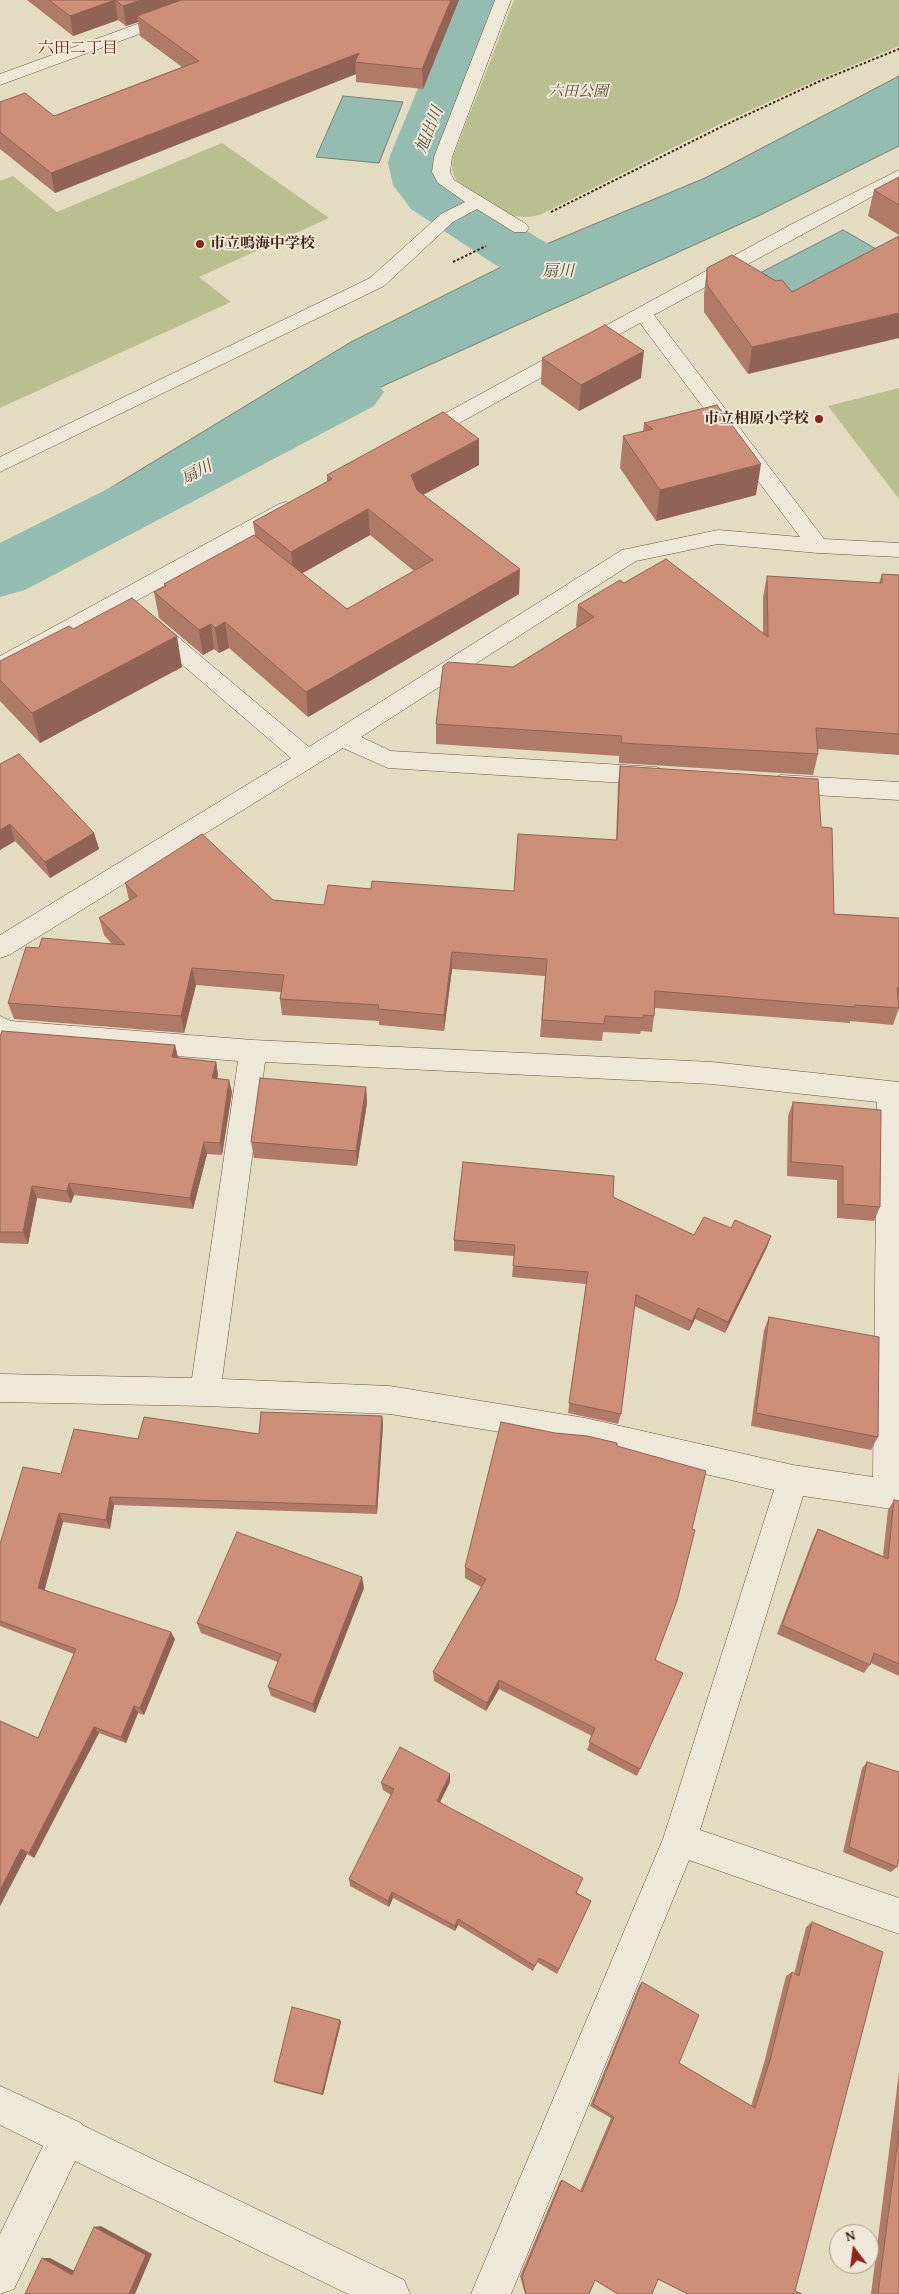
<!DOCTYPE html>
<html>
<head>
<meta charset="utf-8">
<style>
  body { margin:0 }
  #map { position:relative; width:899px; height:2294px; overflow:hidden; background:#e4dcc1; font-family:"Gentium Book Plus",serif }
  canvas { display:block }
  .north { position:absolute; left:829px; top:2224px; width:50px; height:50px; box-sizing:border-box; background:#ede8d7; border:1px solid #a99988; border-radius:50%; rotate:345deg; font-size:14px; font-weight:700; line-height:20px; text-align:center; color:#442312 }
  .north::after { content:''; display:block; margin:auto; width:18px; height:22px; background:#8f2418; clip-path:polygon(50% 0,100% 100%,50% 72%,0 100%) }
</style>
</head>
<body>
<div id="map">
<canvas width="899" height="2294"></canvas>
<div class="north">N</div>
</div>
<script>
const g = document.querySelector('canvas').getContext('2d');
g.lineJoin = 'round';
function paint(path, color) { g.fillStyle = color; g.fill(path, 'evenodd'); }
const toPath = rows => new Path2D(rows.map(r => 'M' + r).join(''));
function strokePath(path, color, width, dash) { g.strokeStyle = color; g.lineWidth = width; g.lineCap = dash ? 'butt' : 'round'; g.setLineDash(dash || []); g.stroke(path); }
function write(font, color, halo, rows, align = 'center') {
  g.font = font + ' "Gentium Book Plus","Noto Serif JP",serif'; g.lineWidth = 4; g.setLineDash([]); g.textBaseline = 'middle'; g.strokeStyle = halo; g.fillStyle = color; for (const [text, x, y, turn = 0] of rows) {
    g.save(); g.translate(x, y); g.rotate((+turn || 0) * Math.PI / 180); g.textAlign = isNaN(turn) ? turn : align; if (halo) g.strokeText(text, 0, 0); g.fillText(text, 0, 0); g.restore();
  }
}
paint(toPath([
  [514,0,899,0,899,46,817,80,722,123,540,215,528,217,513,216,476,195,456,180,452,170,453,157],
  [222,143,329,218,199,277,231,302,0,408,0,181,13,176,57,212],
  [899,388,899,499,828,406]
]), '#babf8f');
const water = toPath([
  [899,76,899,146,758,216,138,497,0,574,0,549,92,499,351,342,549,243,705,178,899,76],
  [343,96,403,102,379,163,316,157,343,96],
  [843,230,878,250,790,298,754,276,843,230]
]);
paint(water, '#95bcb0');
strokePath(water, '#757f71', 1);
paint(toPath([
  [455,0,509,0,449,153,446,163,451,181,538,238,588,265,597,278,588,291,566,297,544,291,494,264,411,209,393,185,388,163,391,153,455,0],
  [351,372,374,378,384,392,374,406,25,590,0,597,0,543,328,378,351,372]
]), '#95bcb0');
const minor = toPath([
  [203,0,226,0,224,3,0,85,0,74,203,0],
  [495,0,511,0,452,157,450,172,454,180,526,224,529,228,526,232,514,232,477,209,453,222,384,286,0,472,0,457,370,278,441,214,465,202,438,183,432,172,434,157,495,0],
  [899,170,899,182,654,315,824,539,899,543,899,557,818,553,718,544,636,561,361,737,391,751,656,767,664,770,668,776,664,782,656,785,388,768,343,748,9,955,0,958,0,935,291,758,144,632,141,627,144,622,152,619,160,622,309,747,622,550,718,530,800,537,640,323,425,442,418,443,411,442,408,437,411,432,790,225,899,170],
  [286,502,293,504,297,509,293,514,8,672,0,674,0,656,279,504,286,502],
  [781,775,899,782,899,800,781,793,773,790,769,784,773,778,781,775],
  [0,1016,11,1021,253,1040,712,1062,899,1082,899,1510,803,1496,700,1830,899,1898,899,1934,689,1860,511,2294,471,2294,663,1839,774,1490,585,1446,390,1414,205,1406,0,1402,0,1374,192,1378,238,1061,7,1042,0,1039,0,1016],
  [265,1062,712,1084,877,1102,873,1477,793,1465,585,1418,390,1386,222,1379,265,1062],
  [0,2086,81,2123,82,2125,404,2280,410,2294,348,2294,75,2161,14,2289,0,2294,0,2234,43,2146,0,2125,0,2086]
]);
strokePath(minor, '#6c513e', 1);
strokePath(toPath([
  [551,212,725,125,820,81,899,49],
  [453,262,486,246]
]), '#442312', 2, [2.5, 2]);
paint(minor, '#ede8d7');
paint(toPath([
  [27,0,459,0,423,89,356,82,356,74,55,193,0,149,0,102,54,116,182,67,140,36,138,22,126,26,118,20,73,36],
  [899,177,899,235,868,216,874,190],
  [707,268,792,292,748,374,704,312,704,294],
  [542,358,641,378,579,411,541,384],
  [644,423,756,495,656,521,620,468,623,436,643,432],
  [479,465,423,495,519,594,308,717,229,648,219,653,214,649,203,655,159,618,154,592,165,587,164,584,255,535,253,522,327,482,327,475],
  [370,535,414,571,347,609,302,573],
  [882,574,899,575,899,755,817,749,818,754,813,775,619,763,619,756,436,744,436,724,577,627,576,626,578,605,624,583,763,634,763,597,767,576,879,583],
  [0,661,182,667,40,743,0,701],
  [0,764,94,833,99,849,50,878,15,841,0,850],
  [620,766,821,827,834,914,899,918,899,1008,893,1025,850,1021,850,1023,655,1008,652,1032,641,1031,640,1034,603,1032,602,1041,540,1037,545,976,452,969,444,1031,379,1025,379,1021,282,1015,280,999,281,992,196,985,184,1033,14,1019,8,1003,39,948,112,944,104,935,99,918,129,900,125,883,273,900,324,905,371,889,514,891,616,840,618,784],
  [0,1037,175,1045,178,1058,216,1062,218,1075,217,1079,232,1092,222,1155,207,1154,193,1209,74,1195,71,1203,37,1198,28,1244,0,1243],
  [366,1087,367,1103,357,1166,254,1158,251,1142],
  [793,1102,880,1207,874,1221,837,1218,837,1180,787,1176,788,1116],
  [613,1197,694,1235,731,1228,771,1236,767,1247,725,1333,695,1319,689,1331,634,1306,621,1414,618,1424,568,1413,586,1284,512,1277,514,1256,454,1251,454,1240],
  [769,1317,878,1437,871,1450,751,1426,764,1330],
  [382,1416,383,1425,377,1514,114,1505,110,1529,63,1522,44,1591,175,1639,144,1715,138,1713,126,1743,99,1733,34,1858,27,1854,0,1906,0,1721,38,1738,74,1654,0,1626,0,1544,61,1474,138,1439,259,1434],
  [617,1446,656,1660,683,1673,637,1776,587,1750,592,1736,499,1689,486,1711,434,1681,433,1672,481,1587,465,1578,465,1567],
  [894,1500,899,1501,899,1676,871,1663,864,1673,777,1634,813,1539,818,1529,883,1556,888,1510],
  [364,1588,315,1713,271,1696,268,1687,278,1662,201,1633,197,1623],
  [867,1762,897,1867,891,1872,843,1852,862,1768],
  [450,1782,440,1802,577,1893,591,1901,557,1974,537,1962,533,1971,458,1925,455,1931,393,1898,389,1907,350,1886,349,1879,391,1795,383,1790,381,1783],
  [812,1922,795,2291,802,2294,687,2294,658,2279,652,2294,617,2294,595,2280,589,2294,525,2294,520,2276,560,2181,562,2180,580,2191,611,2118,590,2106,639,1986,642,1982,679,2063,751,2106,764,2063,786,1976,792,1972,794,1974,806,1927],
  [341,2022,323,2095,276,2083,274,2081],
  [899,2072,899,2294,871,2294]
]), '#b07a69');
paint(toPath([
  [115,0,118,20,73,36,70,16],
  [141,0,198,0,137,16,138,22,126,26,123,6],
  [451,0,459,0,423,89,422,69],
  [359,53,355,62,356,74,55,193,51,173],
  [899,313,899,338,748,374,752,347],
  [644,351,641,378,579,411,581,385],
  [479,439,479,465,411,501,411,475],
  [761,464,756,495,656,521,660,490],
  [368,509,370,535,294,578,291,552],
  [520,569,519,594,308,717,306,692],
  [225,622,229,648,219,653,215,628],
  [211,624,214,649,203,655,199,630],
  [177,636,182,667,40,743,32,713],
  [10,824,15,841,0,850,0,830],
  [94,833,99,849,50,878,45,862],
  [452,952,452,969,444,1031,444,1015],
  [192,968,196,985,184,1033,181,1016],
  [175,1045,178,1058,172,1057],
  [216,1062,218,1075,214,1091,212,1078],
  [229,1080,232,1092,222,1155,220,1143],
  [366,1087,367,1103,357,1166,356,1151],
  [204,1142,207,1154,193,1209,190,1198],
  [69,1183,74,1195,71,1203,67,1191],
  [32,1186,37,1198,28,1244,23,1232],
  [771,1236,767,1247,725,1333,728,1322],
  [698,1308,695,1319,689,1331,692,1321],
  [382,1416,383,1425,377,1514,376,1506],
  [110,1497,114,1505,110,1529,106,1520],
  [59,1513,63,1522,43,1596,38,1588],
  [362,1577,364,1588,315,1713,313,1704],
  [171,1632,175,1639,144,1715,140,1708],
  [499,1680,499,1689,486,1711,487,1703],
  [134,1706,138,1713,126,1743,121,1737],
  [94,1727,99,1733,34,1858,29,1853],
  [450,1774,450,1782,437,1808,437,1801],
  [21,1849,27,1854,0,1906,0,1890],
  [392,1892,393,1898,389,1907,388,1901],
  [458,1919,458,1925,455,1931,455,1926],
  [340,2020,341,2022,323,2095,322,2094],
  [101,2226,152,2254,135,2294,129,2294,94,2227],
  [42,2258,50,2258,80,2274,72,2275]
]), '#906355');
const building = toPath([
  [49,0,141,0,123,6,115,0,70,16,49,0],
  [181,0,451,0,422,69,355,62,359,53,51,173,0,132,0,102,25,93,54,116,199,61,137,16,181,0],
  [899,177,899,205,874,190,899,177],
  [899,236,899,313,752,347,707,285,707,268,732,255,776,281,782,280,792,292,899,236],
  [605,325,644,351,581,385,542,358,605,325],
  [717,405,761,464,660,490,623,436,653,429,644,423,717,405],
  [443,412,479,439,411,475,417,490,520,569,306,692,225,622,215,628,211,624,199,630,154,592,166,586,164,584,254,535,347,609,433,560,368,509,291,552,253,522,332,479,327,475,443,412],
  [666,559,768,637,767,576,882,583,882,574,899,575,899,734,816,728,818,754,621,743,622,736,436,724,443,666,448,662,513,667,594,617,578,605,620,580,624,583,666,559],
  [132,598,177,636,32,713,0,680,0,661,69,626,73,629,132,598],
  [19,754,94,833,45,862,10,824,0,830,0,764,19,754],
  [620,766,818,779,821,827,832,828,834,914,899,918,899,988,897,988,899,1008,855,1005,855,1007,655,991,654,1016,643,1015,643,1018,605,1016,604,1024,542,1020,547,959,452,952,444,1015,378,1009,379,1005,280,999,284,975,192,968,181,1016,8,1003,26,947,39,948,42,938,125,945,99,918,137,896,125,883,202,834,273,900,324,905,328,885,371,889,372,881,514,891,518,834,617,840,620,766],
  [2,1031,175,1045,172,1057,216,1062,212,1078,229,1080,220,1143,204,1142,190,1198,69,1183,67,1191,32,1186,23,1232,0,1232,0,1037,2,1031],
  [260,1078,366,1087,356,1151,251,1142,260,1078],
  [793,1102,881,1110,880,1207,843,1204,843,1166,791,1162,793,1102],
  [463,1162,614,1176,613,1197,694,1235,704,1217,731,1228,735,1220,771,1236,728,1322,698,1308,692,1321,636,1295,621,1414,569,1403,588,1272,513,1266,515,1245,454,1240,463,1162],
  [769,1317,879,1337,878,1437,756,1413,769,1317],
  [261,1412,382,1416,376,1506,110,1497,106,1520,59,1513,38,1588,171,1632,140,1708,134,1706,121,1737,94,1727,29,1853,21,1849,0,1890,0,1721,38,1738,76,1649,0,1621,0,1544,23,1467,61,1474,74,1429,138,1439,144,1417,259,1434,261,1412],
  [501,1422,555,1433,587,1436,617,1443,617,1446,706,1471,692,1529,695,1530,677,1601,655,1660,683,1673,640,1769,589,1742,595,1728,499,1680,487,1703,433,1672,486,1579,465,1567,501,1422],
  [894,1500,899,1501,899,1664,874,1653,870,1665,782,1625,818,1529,888,1559,894,1500],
  [237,1532,362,1577,313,1704,268,1687,281,1654,197,1623,237,1532],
  [400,1747,450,1774,437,1801,583,1878,576,1893,591,1901,559,1969,539,1958,535,1966,458,1919,455,1926,392,1892,388,1901,349,1879,394,1789,381,1783,400,1747],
  [867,1762,899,1772,899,1858,897,1867,849,1847,867,1762],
  [812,1922,883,1952,795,2291,802,2294,688,2294,658,2279,652,2294,618,2294,595,2280,589,2294,526,2294,522,2277,562,2180,582,2192,614,2117,593,2104,642,1982,699,2015,679,2063,755,2108,770,2060,792,1972,799,1976,812,1922],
  [292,2007,340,2020,322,2094,274,2081,292,2007],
  [899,2131,899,2294,878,2294,899,2131],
  [94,2227,146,2255,129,2294,25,2294,42,2258,72,2275,94,2227]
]);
paint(building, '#cd8e7a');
strokePath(building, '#906355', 1);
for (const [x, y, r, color] of [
  [200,244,5,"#8f2418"],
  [819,419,5,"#8f2418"]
]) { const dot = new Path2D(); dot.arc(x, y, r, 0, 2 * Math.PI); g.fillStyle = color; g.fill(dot); strokePath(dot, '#ede8d7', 2); }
write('italic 15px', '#624a31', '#ede8d7', [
  ["六田公園",578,92]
]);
write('bold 15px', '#442312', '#ede8d7', [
  ["市立鳴海中学校",210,244],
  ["市立相原小学校",809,419,"right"]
], 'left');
write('16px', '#7a1f14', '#ede8d7', [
  ["六田二丁目",78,49]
]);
write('italic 16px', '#58493a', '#ede8d7', [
  ["旭出川",430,130,-68],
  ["扇川",558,272],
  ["扇川",197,473,-27]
]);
</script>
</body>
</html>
